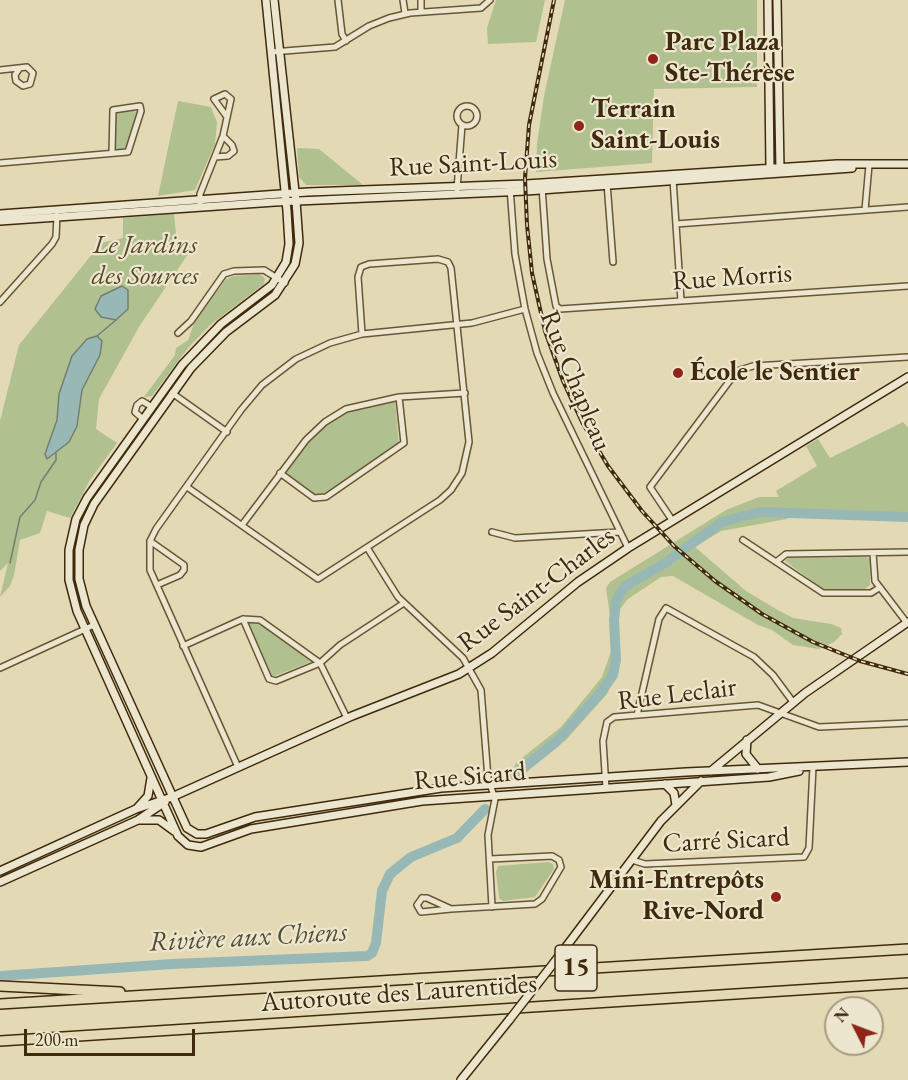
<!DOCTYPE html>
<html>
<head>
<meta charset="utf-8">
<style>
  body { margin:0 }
  #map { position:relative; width:908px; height:1080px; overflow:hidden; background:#e3d9b4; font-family:"EB Garamond",serif }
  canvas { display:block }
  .north { position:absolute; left:824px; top:996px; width:60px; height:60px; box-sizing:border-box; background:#ede6ce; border:2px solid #a79b81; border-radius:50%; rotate:312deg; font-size:16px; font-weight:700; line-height:24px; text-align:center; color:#3f2a0d }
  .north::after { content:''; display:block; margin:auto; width:21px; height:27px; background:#8f2418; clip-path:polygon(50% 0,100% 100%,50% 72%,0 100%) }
  .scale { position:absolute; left:24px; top:1029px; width:171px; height:27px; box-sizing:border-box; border:3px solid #3f2a0d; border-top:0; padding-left:8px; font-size:18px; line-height:21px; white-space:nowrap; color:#3f2a0d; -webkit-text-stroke:4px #ede6ce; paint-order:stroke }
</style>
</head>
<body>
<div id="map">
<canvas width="908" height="1080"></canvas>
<div class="north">N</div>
<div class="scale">200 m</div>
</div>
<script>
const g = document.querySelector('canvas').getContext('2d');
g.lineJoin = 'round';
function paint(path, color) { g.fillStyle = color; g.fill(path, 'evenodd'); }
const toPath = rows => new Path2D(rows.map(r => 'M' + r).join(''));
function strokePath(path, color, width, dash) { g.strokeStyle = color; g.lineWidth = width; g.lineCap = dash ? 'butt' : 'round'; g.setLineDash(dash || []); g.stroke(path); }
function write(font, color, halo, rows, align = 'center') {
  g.font = font + ' "EB Garamond",serif'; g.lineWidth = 4.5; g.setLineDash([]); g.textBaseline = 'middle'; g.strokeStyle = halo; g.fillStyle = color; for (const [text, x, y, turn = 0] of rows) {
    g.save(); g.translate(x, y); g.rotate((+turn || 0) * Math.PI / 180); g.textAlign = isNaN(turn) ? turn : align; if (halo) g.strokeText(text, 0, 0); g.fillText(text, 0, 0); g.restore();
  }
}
paint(toPath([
  [496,0,545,0,536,42,488,44,487,28],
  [565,0,757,0,757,87,654,89,652,163,536,172,537,144,544,96],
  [178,101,211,107,217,122,215,144,195,190,158,196],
  [132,108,138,115,128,148,116,150,114,116,116,111],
  [297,148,319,149,363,185,306,185,299,177],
  [174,214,177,244,194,245,139,327,99,399,96,429,117,443,90,480,70,518,47,511,40,533,20,540,14,575,10,586,0,597,8,563,0,571,0,421,19,345,101,243,123,238,123,218],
  [100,354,82,390,77,426,45,454,57,420,59,394],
  [259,274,265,278,264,284,210,325,188,348,152,396,144,397,175,355,176,348,188,340,195,321,226,279,233,276],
  [395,401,399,446,320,498,282,473,325,422,359,404],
  [903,422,908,427,908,519,790,515,787,519,721,531,695,547,746,591,776,609,793,618,831,624,841,628,842,634,834,642,819,649,793,645,772,630,758,625,673,576,661,577,628,599,620,609,617,620,620,651,617,671,607,694,566,740,522,771,517,773,512,771,517,762,561,727,602,677,614,643,606,588,610,582,726,510,759,497,779,497,776,491,817,466,806,446,818,439,830,458],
  [867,557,870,559,870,585,865,589,823,589,785,561,788,558],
  [257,620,313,661,272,677,248,623],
  [548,862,553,864,554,869,535,897,503,901,499,898,496,872,498,866]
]), '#b1c08f');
const water = toPath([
  [122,286,128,290,128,309,116,320,101,317,95,309,101,296,122,286],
  [97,336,102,341,100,355,82,390,77,426,69,442,47,459,45,454,57,420,59,394,72,356,87,339,97,336]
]);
paint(water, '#98b8b6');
strokePath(water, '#747f72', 1.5);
strokePath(toPath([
  [97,336,116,320],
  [10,563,20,517,35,500,41,482,56,460,56,453]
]), '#747f72', 1.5);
strokePath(toPath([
  [511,778,557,741,602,691,613,675,616,660,614,620,616,601,624,587,665,563,722,522,759,512,908,517],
  [0,976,172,964,367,956,372,953,376,943,382,891,390,874,411,857,457,838,485,809]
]), '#98b8b6', 10);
const street = toPath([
  [338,0,342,34,346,41],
  [403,0,405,13],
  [421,0,421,12],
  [272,52,335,47,369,26,389,18,410,13,481,8,490,0],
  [0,70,27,67,33,73,30,84,23,86,16,81,15,75,19,69],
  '457 116a10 10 0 1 1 20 0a10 10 0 1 1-20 0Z',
  [215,157,228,156,234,151,232,145,223,136],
  [0,163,128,152,141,111,140,106,113,110,112,153],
  [673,179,681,301],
  [607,183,613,262],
  [542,187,547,259,556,306,560,309,908,286],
  [510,188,515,254,525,309,537,353,553,393,628,548],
  [457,189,462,125],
  [200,207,200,194,223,136,231,99,225,94,214,99,227,117],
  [865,210,869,165],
  [676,224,908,207],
  [0,302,52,244,56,237,57,215],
  [178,333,191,321,224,274,234,271,264,270,285,283],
  [172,393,227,432],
  [143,419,135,412,137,405,142,401,152,407],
  [280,473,314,498,326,497,404,443,399,397],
  [187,487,318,579,440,500,451,490,462,473,469,442,451,268,448,262,438,259,369,264,361,267,358,277,362,334],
  [672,520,650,487,737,371,753,366,908,357],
  [242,525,306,440,325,422,346,409,399,397,465,393],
  [492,532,515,538,619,532],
  [743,540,823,593,871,593,879,588],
  [150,541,184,565,184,570,180,575,157,585],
  [368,549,398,597,463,658,481,690,488,778,495,799,488,835,492,907],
  [873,553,875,581,907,623],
  [776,562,786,554,908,552],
  [243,619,269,679,276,681,320,663,340,645,404,603],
  [183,646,243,619,260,620,320,663,347,718],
  [0,668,94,625],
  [637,715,659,619,666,608,754,657,773,675,793,702],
  [238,767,150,570,150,541,156,529,241,410,262,385,296,359,330,343,362,334,472,323,525,309],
  [606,788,603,741,607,722,614,717,758,705,819,727,908,723],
  [632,860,645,864,804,857,809,848,813,767],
  [422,898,427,898,451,909,421,912,417,905,422,898],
  [451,909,535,904,542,899,561,867,559,860,552,856,490,859]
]);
const secondary = toPath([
  [266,0,287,211,289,244,286,262,272,285,221,324,182,365,87,498,76,519,69,550,69,580,77,611,178,836,188,845,201,847,251,829,422,801,769,777,799,771],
  [274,0,296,201,299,243,295,264,275,295,226,332,191,368,94,504,84,525,79,550,79,579,86,606,187,828,197,834,206,834,255,817,441,788,686,772,908,762],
  [768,0,770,169],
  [777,0,780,169],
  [0,214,308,192,526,184,837,164,908,164],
  [0,221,275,202,526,191,852,168],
  [747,740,746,754,758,769],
  [711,771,805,693,908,622],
  [665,784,674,793,676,805],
  [138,807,148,796,151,778],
  [138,820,159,820,174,831],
  [0,871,136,809,172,797,352,716,459,674,492,653,578,582,628,548,908,377],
  [0,882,138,820,165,802],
  [556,960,661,821,701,781],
  [461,1080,510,1019]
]);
const highway = toPath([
  [0,986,120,992],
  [0,1004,908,949],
  [0,1041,908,983]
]);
strokePath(street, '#685637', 8);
strokePath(secondary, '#3f2a0d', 10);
strokePath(highway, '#3f2a0d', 12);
strokePath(street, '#ede6ce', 5);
strokePath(secondary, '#ede6ce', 7);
strokePath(highway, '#e3d9b4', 9);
const rail = toPath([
  [554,0,529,125,525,178,527,225,532,273,545,331,563,381,582,422,608,466,642,511,674,546,715,581,762,614,813,642,860,661,908,674]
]);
strokePath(rail, '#3f2a0d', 4);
strokePath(rail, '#ede6ce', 1.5, [4.5]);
const secondaryBridge = toPath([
  [510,1019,556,960]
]);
strokePath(secondaryBridge, '#3f2a0d', 10, []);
strokePath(secondaryBridge, '#ede6ce', 7);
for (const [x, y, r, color] of [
  [653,59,6,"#8f2418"],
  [579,126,6,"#8f2418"],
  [678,373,6,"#8f2418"],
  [776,897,6,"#8f2418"]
]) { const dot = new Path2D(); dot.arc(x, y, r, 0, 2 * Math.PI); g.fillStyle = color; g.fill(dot); strokePath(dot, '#ede6ce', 2); }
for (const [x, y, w] of [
  [576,968,42]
]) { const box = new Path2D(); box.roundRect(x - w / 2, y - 23, w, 46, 4.5); g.fillStyle = '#ede6ce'; g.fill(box); strokePath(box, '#3f2a0d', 1.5); }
write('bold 26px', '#3f2a0d', null, [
  ["15",576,968]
]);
write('bold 27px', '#3f2a0d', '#ede6ce', [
  ["Parc Plaza",665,43],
  ["Ste-Thérèse",665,74],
  ["Terrain",591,110],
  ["Saint-Louis",591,141],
  ["École le Sentier",690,373],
  ["Mini-Entrepôts",764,881,"right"],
  ["Rive-Nord",764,912,"right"]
], 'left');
write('27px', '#3f2a0d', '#ede6ce', [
  ["Rue Saint-Louis",473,164,-3],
  ["Rue Morris",732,278,-4],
  ["Rue Chapleau",575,381,68],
  ["Rue Saint-Charles",537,590,-37],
  ["Rue Leclair",677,695,-7],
  ["Rue Sicard",470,777,-5],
  ["Carré Sicard",726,841,-3],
  ["Autoroute des Laurentides",399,994,-4]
]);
write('italic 27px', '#564827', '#ede6ce', [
  ["Le Jardins",145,246],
  ["des Sources",145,277]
]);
write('italic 28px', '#554e37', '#ede6ce', [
  ["Rivière aux Chiens",248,938,-3]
]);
</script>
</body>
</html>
